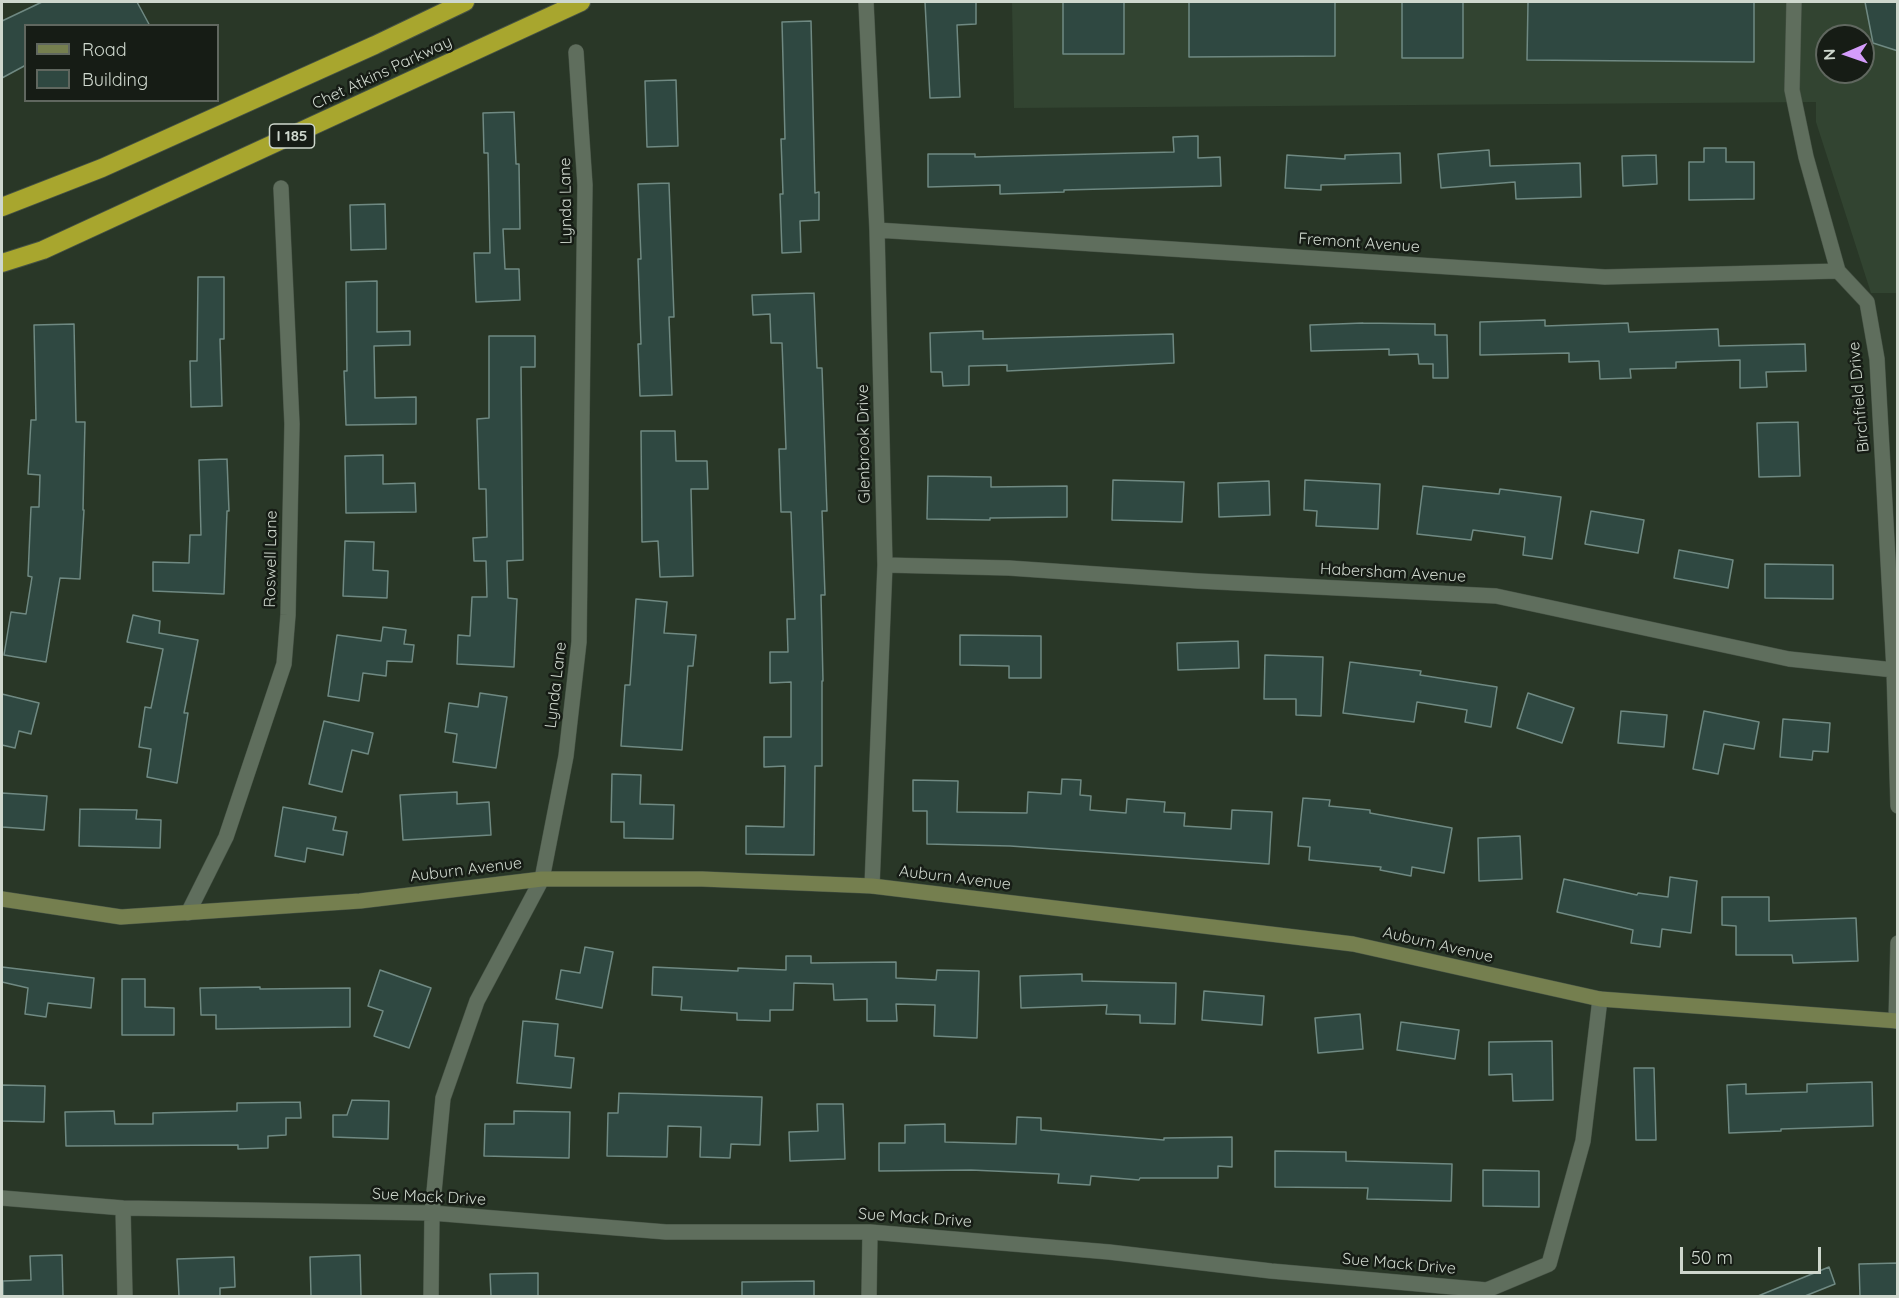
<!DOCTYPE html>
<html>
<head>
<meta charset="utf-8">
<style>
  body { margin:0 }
  #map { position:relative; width:1899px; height:1298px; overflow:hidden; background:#293727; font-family:Quicksand,sans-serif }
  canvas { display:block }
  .frame { position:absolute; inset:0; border:3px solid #ced7cd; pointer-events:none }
  .legend { position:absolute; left:24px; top:24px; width:195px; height:78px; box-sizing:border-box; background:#161c15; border:2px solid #60675f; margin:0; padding:8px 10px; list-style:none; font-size:18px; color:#ced7cd }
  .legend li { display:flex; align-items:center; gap:12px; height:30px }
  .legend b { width:30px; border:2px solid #60675f }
  .north { position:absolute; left:1815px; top:24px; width:60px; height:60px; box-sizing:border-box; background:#161c15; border:2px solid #60675f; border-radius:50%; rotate:268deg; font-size:16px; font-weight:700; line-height:24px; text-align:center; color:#ced7cd }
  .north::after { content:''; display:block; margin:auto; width:21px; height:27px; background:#d49cfb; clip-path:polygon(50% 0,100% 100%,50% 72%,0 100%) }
  .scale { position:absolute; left:1680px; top:1247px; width:141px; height:27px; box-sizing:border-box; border:3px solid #ced7cd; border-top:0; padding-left:8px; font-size:18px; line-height:21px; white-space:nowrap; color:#ced7cd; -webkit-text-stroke:4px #161c15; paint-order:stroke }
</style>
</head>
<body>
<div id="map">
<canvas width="1899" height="1298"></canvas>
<div class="frame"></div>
<ul class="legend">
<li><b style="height:8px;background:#757f4f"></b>Road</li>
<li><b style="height:16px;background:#2f4841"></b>Building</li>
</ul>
<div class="north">N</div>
<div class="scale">50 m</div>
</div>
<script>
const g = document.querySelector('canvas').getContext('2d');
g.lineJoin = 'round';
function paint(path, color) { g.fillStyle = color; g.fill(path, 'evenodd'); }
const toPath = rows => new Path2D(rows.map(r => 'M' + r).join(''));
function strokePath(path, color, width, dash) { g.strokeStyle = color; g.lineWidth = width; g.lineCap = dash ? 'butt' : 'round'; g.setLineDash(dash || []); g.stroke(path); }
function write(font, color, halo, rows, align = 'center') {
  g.font = font + ' Quicksand,sans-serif'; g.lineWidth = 5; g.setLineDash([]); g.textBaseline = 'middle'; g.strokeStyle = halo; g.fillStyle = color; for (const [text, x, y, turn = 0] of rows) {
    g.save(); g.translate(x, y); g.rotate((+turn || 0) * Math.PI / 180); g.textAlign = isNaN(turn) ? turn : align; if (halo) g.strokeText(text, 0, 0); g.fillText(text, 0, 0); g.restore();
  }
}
paint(toPath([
  [1012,2,1897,2,1897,293,1871,293,1816,122,1816,102,1014,108],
  [1827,36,1863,36,1863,72,1827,72]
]), '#324431');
const building = toPath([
  [42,2,137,2,150,26,26,26,26,65,2,78,2,21,42,2],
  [925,2,976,2,976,24,957,25,960,97,930,98,925,2],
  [1063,2,1124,2,1124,54,1063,54,1063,2],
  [1189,2,1335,2,1335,56,1189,57,1189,2],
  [1402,2,1463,2,1463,58,1402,58,1402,2],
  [1528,2,1754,2,1754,62,1527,60,1528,2],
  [1865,2,1898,2,1898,51,1873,43,1865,2],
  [811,21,815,193,819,192,819,220,800,221,801,252,782,253,780,194,783,194,781,139,785,139,782,22,811,21],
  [676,80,678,146,647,147,645,81,676,80],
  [514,112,516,164,519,164,520,229,503,229,505,269,519,269,520,300,476,302,474,253,490,253,488,153,484,153,483,113,514,112],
  [1198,136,1198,158,1220,157,1221,186,1064,190,1064,192,1000,194,1000,185,928,187,928,154,975,154,975,157,1174,152,1173,137,1198,136],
  [1704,148,1726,148,1726,162,1754,162,1754,199,1689,200,1689,162,1704,162,1704,148],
  [1489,150,1490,166,1580,163,1581,197,1516,199,1515,182,1441,188,1438,154,1489,150],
  [1400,153,1401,183,1321,185,1321,190,1285,188,1287,155,1345,159,1345,155,1400,153],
  [1656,155,1657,184,1623,186,1622,156,1656,155],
  [669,183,674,317,669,317,672,395,640,396,638,344,641,344,638,259,641,259,638,184,669,183],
  [385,204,386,249,351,250,350,205,385,204],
  [198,277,224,277,224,339,220,339,222,406,191,407,190,361,197,361,198,277],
  [377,281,377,332,410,331,410,345,374,346,375,398,416,397,416,424,346,425,344,371,347,371,346,282,377,281],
  [814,293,817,368,822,368,827,511,822,511,825,595,821,595,823,681,822,681,822,766,815,766,814,855,746,854,746,826,784,827,785,766,764,767,764,737,791,737,791,682,770,683,770,652,788,652,787,619,795,619,791,512,781,512,779,449,786,449,782,343,771,343,770,314,753,315,752,295,814,293],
  [1545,320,1545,326,1628,323,1629,332,1718,329,1719,346,1805,344,1806,371,1766,372,1767,387,1740,388,1740,360,1676,362,1676,368,1630,369,1631,378,1600,379,1599,361,1569,362,1569,353,1480,355,1480,322,1545,320],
  [1363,323,1435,324,1435,335,1447,335,1448,378,1433,378,1433,364,1419,364,1418,354,1389,355,1389,349,1311,351,1310,325,1363,323],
  [74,324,76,422,85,422,83,510,84,510,80,579,60,578,46,662,4,655,11,612,26,614,32,577,28,576,31,507,39,507,40,475,28,474,31,420,36,420,34,325,74,324],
  [983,331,983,339,1173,334,1174,363,1007,371,1007,365,969,366,969,385,943,386,942,372,931,372,930,333,983,331],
  [489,336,535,336,535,367,521,367,523,560,507,561,508,598,517,599,514,667,457,664,458,635,470,636,472,597,487,597,486,561,474,561,473,538,487,537,486,489,479,489,477,419,489,418,489,336],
  [1798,422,1800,476,1759,477,1757,423,1798,422],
  [641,431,675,431,676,461,707,461,708,489,691,489,693,576,660,577,658,541,642,542,641,431],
  [383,455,383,484,415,483,416,512,346,513,345,456,383,455],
  [227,459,229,511,227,511,224,594,153,591,153,562,189,563,190,535,201,535,199,460,227,459],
  [928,476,991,477,991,487,1067,486,1067,517,990,518,990,520,927,519,928,476],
  [1113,480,1184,482,1182,522,1112,520,1113,480],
  [1305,480,1380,484,1378,529,1316,526,1317,511,1304,510,1305,480],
  [1269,481,1270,515,1219,517,1218,483,1269,481],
  [1423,486,1499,494,1500,489,1561,497,1552,559,1523,555,1525,537,1473,530,1471,540,1417,534,1423,486],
  [1591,511,1644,520,1638,553,1585,544,1591,511],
  [345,541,374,542,373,570,388,571,387,598,343,596,345,541],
  [1679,550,1733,560,1728,588,1674,578,1679,550],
  [1765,564,1833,565,1833,599,1765,598,1765,564],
  [636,599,667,602,664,633,696,635,693,666,688,666,682,750,621,746,625,685,630,685,636,599],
  [133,615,160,621,159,633,198,640,184,713,188,713,177,783,147,777,151,749,139,747,145,707,151,708,163,649,127,642,133,615],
  [383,627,406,630,404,644,414,645,412,662,387,661,386,676,363,673,359,701,328,696,337,635,381,641,383,627],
  [960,635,1041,636,1041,678,1009,678,1009,666,960,665,960,635],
  [1238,641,1239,668,1178,670,1177,643,1238,641],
  [1265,655,1323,657,1321,716,1296,715,1296,699,1264,699,1265,655],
  [1350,662,1421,671,1420,675,1497,687,1491,727,1465,722,1467,710,1417,702,1414,722,1343,713,1350,662],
  [480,693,507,697,496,768,453,762,457,734,445,732,449,703,478,707,480,693],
  [1528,693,1574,708,1562,743,1517,728,1528,693],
  [2,694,39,703,31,734,19,731,15,748,2,745,2,694],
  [1621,711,1667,715,1664,747,1618,743,1621,711],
  [1704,711,1759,722,1754,749,1724,744,1718,774,1693,769,1704,711],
  [1783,719,1830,723,1828,752,1813,751,1812,760,1780,757,1783,719],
  [324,721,373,733,368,754,352,750,342,792,309,784,324,721],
  [612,774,641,775,640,804,674,805,673,839,624,838,624,822,611,822,612,774],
  [1062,779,1081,780,1080,795,1091,796,1090,810,1126,813,1127,799,1165,802,1164,812,1185,813,1184,826,1231,829,1232,810,1272,812,1269,864,1010,846,927,844,927,811,913,811,913,780,958,781,957,812,1027,813,1028,792,1061,794,1062,779],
  [457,792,457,804,489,802,491,835,403,840,400,795,457,792],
  [2,793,47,796,44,830,2,827,2,793],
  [1303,798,1330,800,1329,806,1370,810,1370,813,1452,828,1444,873,1412,867,1411,876,1380,870,1381,867,1309,860,1310,847,1298,846,1303,798],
  [283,807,336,817,333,830,347,832,343,855,307,848,305,862,275,856,283,807],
  [80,809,137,810,136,819,161,820,160,848,79,846,80,809],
  [1520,836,1522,879,1479,881,1478,838,1520,836],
  [1670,877,1697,881,1691,933,1662,929,1660,947,1631,943,1633,930,1557,912,1564,879,1637,895,1638,893,1668,897,1670,877],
  [1722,897,1769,897,1769,921,1856,918,1858,961,1793,963,1792,955,1736,955,1736,926,1722,925,1722,897],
  [585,947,613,952,602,1008,556,999,561,970,580,973,585,947],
  [786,956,811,956,811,963,896,962,896,978,936,980,937,970,979,971,977,1038,934,1036,935,1005,896,1004,897,1021,867,1021,867,999,834,1000,833,984,794,983,793,1010,770,1010,770,1021,737,1020,737,1013,681,1010,682,997,652,995,653,967,738,971,738,968,786,970,786,956],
  [2,967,94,978,91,1008,48,1003,46,1017,25,1014,28,988,2,982,2,967],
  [380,970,431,988,409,1048,374,1036,383,1011,368,1006,380,970],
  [1082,974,1082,981,1176,983,1175,1024,1140,1023,1140,1015,1106,1014,1107,1005,1021,1008,1020,976,1082,974],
  [122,979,145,979,145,1007,174,1008,174,1035,122,1035,122,979],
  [260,987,260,989,350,988,350,1027,216,1029,216,1015,201,1015,200,988,260,987],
  [1204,991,1264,996,1262,1025,1202,1020,1204,991],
  [1360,1014,1363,1049,1318,1053,1315,1018,1360,1014],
  [523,1021,558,1024,555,1056,574,1058,571,1088,517,1083,523,1021],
  [1401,1022,1459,1030,1455,1059,1397,1050,1401,1022],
  [1552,1041,1553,1100,1513,1101,1512,1074,1489,1075,1489,1042,1552,1041],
  [1634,1068,1654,1068,1656,1140,1636,1140,1634,1068],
  [1872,1082,1873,1126,1781,1129,1781,1131,1729,1133,1727,1085,1746,1084,1746,1094,1807,1092,1807,1084,1872,1082],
  [2,1085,45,1086,44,1122,2,1121,2,1085],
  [619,1093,762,1097,760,1145,731,1144,730,1158,700,1157,701,1127,668,1126,667,1157,607,1156,608,1113,618,1113,619,1093],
  [352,1100,389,1101,388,1139,333,1137,333,1115,347,1115,352,1100],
  [300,1102,301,1118,286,1118,286,1135,268,1136,268,1148,238,1149,238,1145,66,1146,65,1112,114,1111,115,1124,153,1124,153,1113,237,1111,237,1103,300,1102],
  [817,1104,843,1104,845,1159,790,1161,789,1132,818,1131,817,1104],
  [514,1111,570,1112,569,1158,484,1156,485,1124,514,1124,514,1111],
  [1017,1117,1041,1118,1041,1130,1164,1140,1164,1138,1232,1137,1232,1167,1218,1166,1218,1178,1140,1178,1139,1180,1091,1176,1090,1185,1058,1183,1059,1174,971,1170,879,1171,879,1143,905,1143,905,1125,945,1124,945,1142,1016,1144,1017,1117],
  [1275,1151,1346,1152,1346,1161,1452,1164,1451,1201,1367,1199,1368,1188,1275,1187,1275,1151],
  [1483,1170,1539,1171,1539,1207,1483,1206,1483,1170],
  [62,1255,63,1296,3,1296,3,1281,31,1280,30,1256,62,1255],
  [360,1255,361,1296,311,1296,310,1257,360,1255],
  [234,1257,235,1287,220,1288,220,1296,179,1296,177,1259,234,1257],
  [1898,1263,1898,1296,1860,1296,1859,1264,1898,1263],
  [1829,1267,1835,1284,1805,1296,1758,1296,1829,1267],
  [538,1273,538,1296,491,1296,490,1274,538,1273],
  [814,1281,814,1296,742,1296,742,1282,814,1281]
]);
paint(building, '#2f4841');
strokePath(building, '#6f8982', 1.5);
const street = toPath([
  [866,2,877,230,885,565,872,886],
  [1794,2,1792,90,1806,157,1838,271,1867,302,1877,359,1894,670,1898,806],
  [877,230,1605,277,1838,271],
  [885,565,1009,568,1198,581,1496,596,1789,659,1894,670],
  [188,913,226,837,284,664,288,615,292,424,281,188],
  [1896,1021,1898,943],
  [2,1198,123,1208,432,1213,666,1232,870,1232,1109,1252,1271,1271,1487,1290,1549,1264,1583,1141,1600,999],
  [123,1208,125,1296],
  [431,1296,432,1213,443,1098,477,1001,542,879,566,756,579,642,585,185,576,52],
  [869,1296,870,1232]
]);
const secondary = toPath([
  [2,899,121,917,360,901,542,879,702,879,872,886,1353,944,1600,999,1898,1021]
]);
const highway = toPath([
  [2,207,102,168,375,45,465,2],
  [2,263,43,250,581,2]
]);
strokePath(street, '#465245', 16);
strokePath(secondary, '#465245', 16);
strokePath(highway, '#465245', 20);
strokePath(street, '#5f6e5d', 15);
strokePath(secondary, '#757f4f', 15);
strokePath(highway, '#a8a62e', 18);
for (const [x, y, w] of [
  [292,136,45]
]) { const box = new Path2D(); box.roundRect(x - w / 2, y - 12, w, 24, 4.5); g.fillStyle = '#161c15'; g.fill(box); strokePath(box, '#ced7cd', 1.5); }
write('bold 15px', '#ced7cd', null, [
  ["I 185",292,136]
]);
write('16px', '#ced7cd', '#161c15', [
  ["Chet Atkins Parkway",382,73,-25],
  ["Lynda Lane",566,201,-91],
  ["Fremont Avenue",1359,243,4],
  ["Birchfield Drive",1859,397,-95],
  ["Glenbrook Drive",864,444,-91],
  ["Roswell Lane",271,559,-89],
  ["Habersham Avenue",1393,573,3],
  ["Lynda Lane",556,685,-83],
  ["Auburn Avenue",466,870,-7],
  ["Auburn Avenue",955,878,7],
  ["Auburn Avenue",1438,945,13],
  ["Sue Mack Drive",429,1197,3],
  ["Sue Mack Drive",915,1218,4],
  ["Sue Mack Drive",1399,1264,5]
]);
</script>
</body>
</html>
